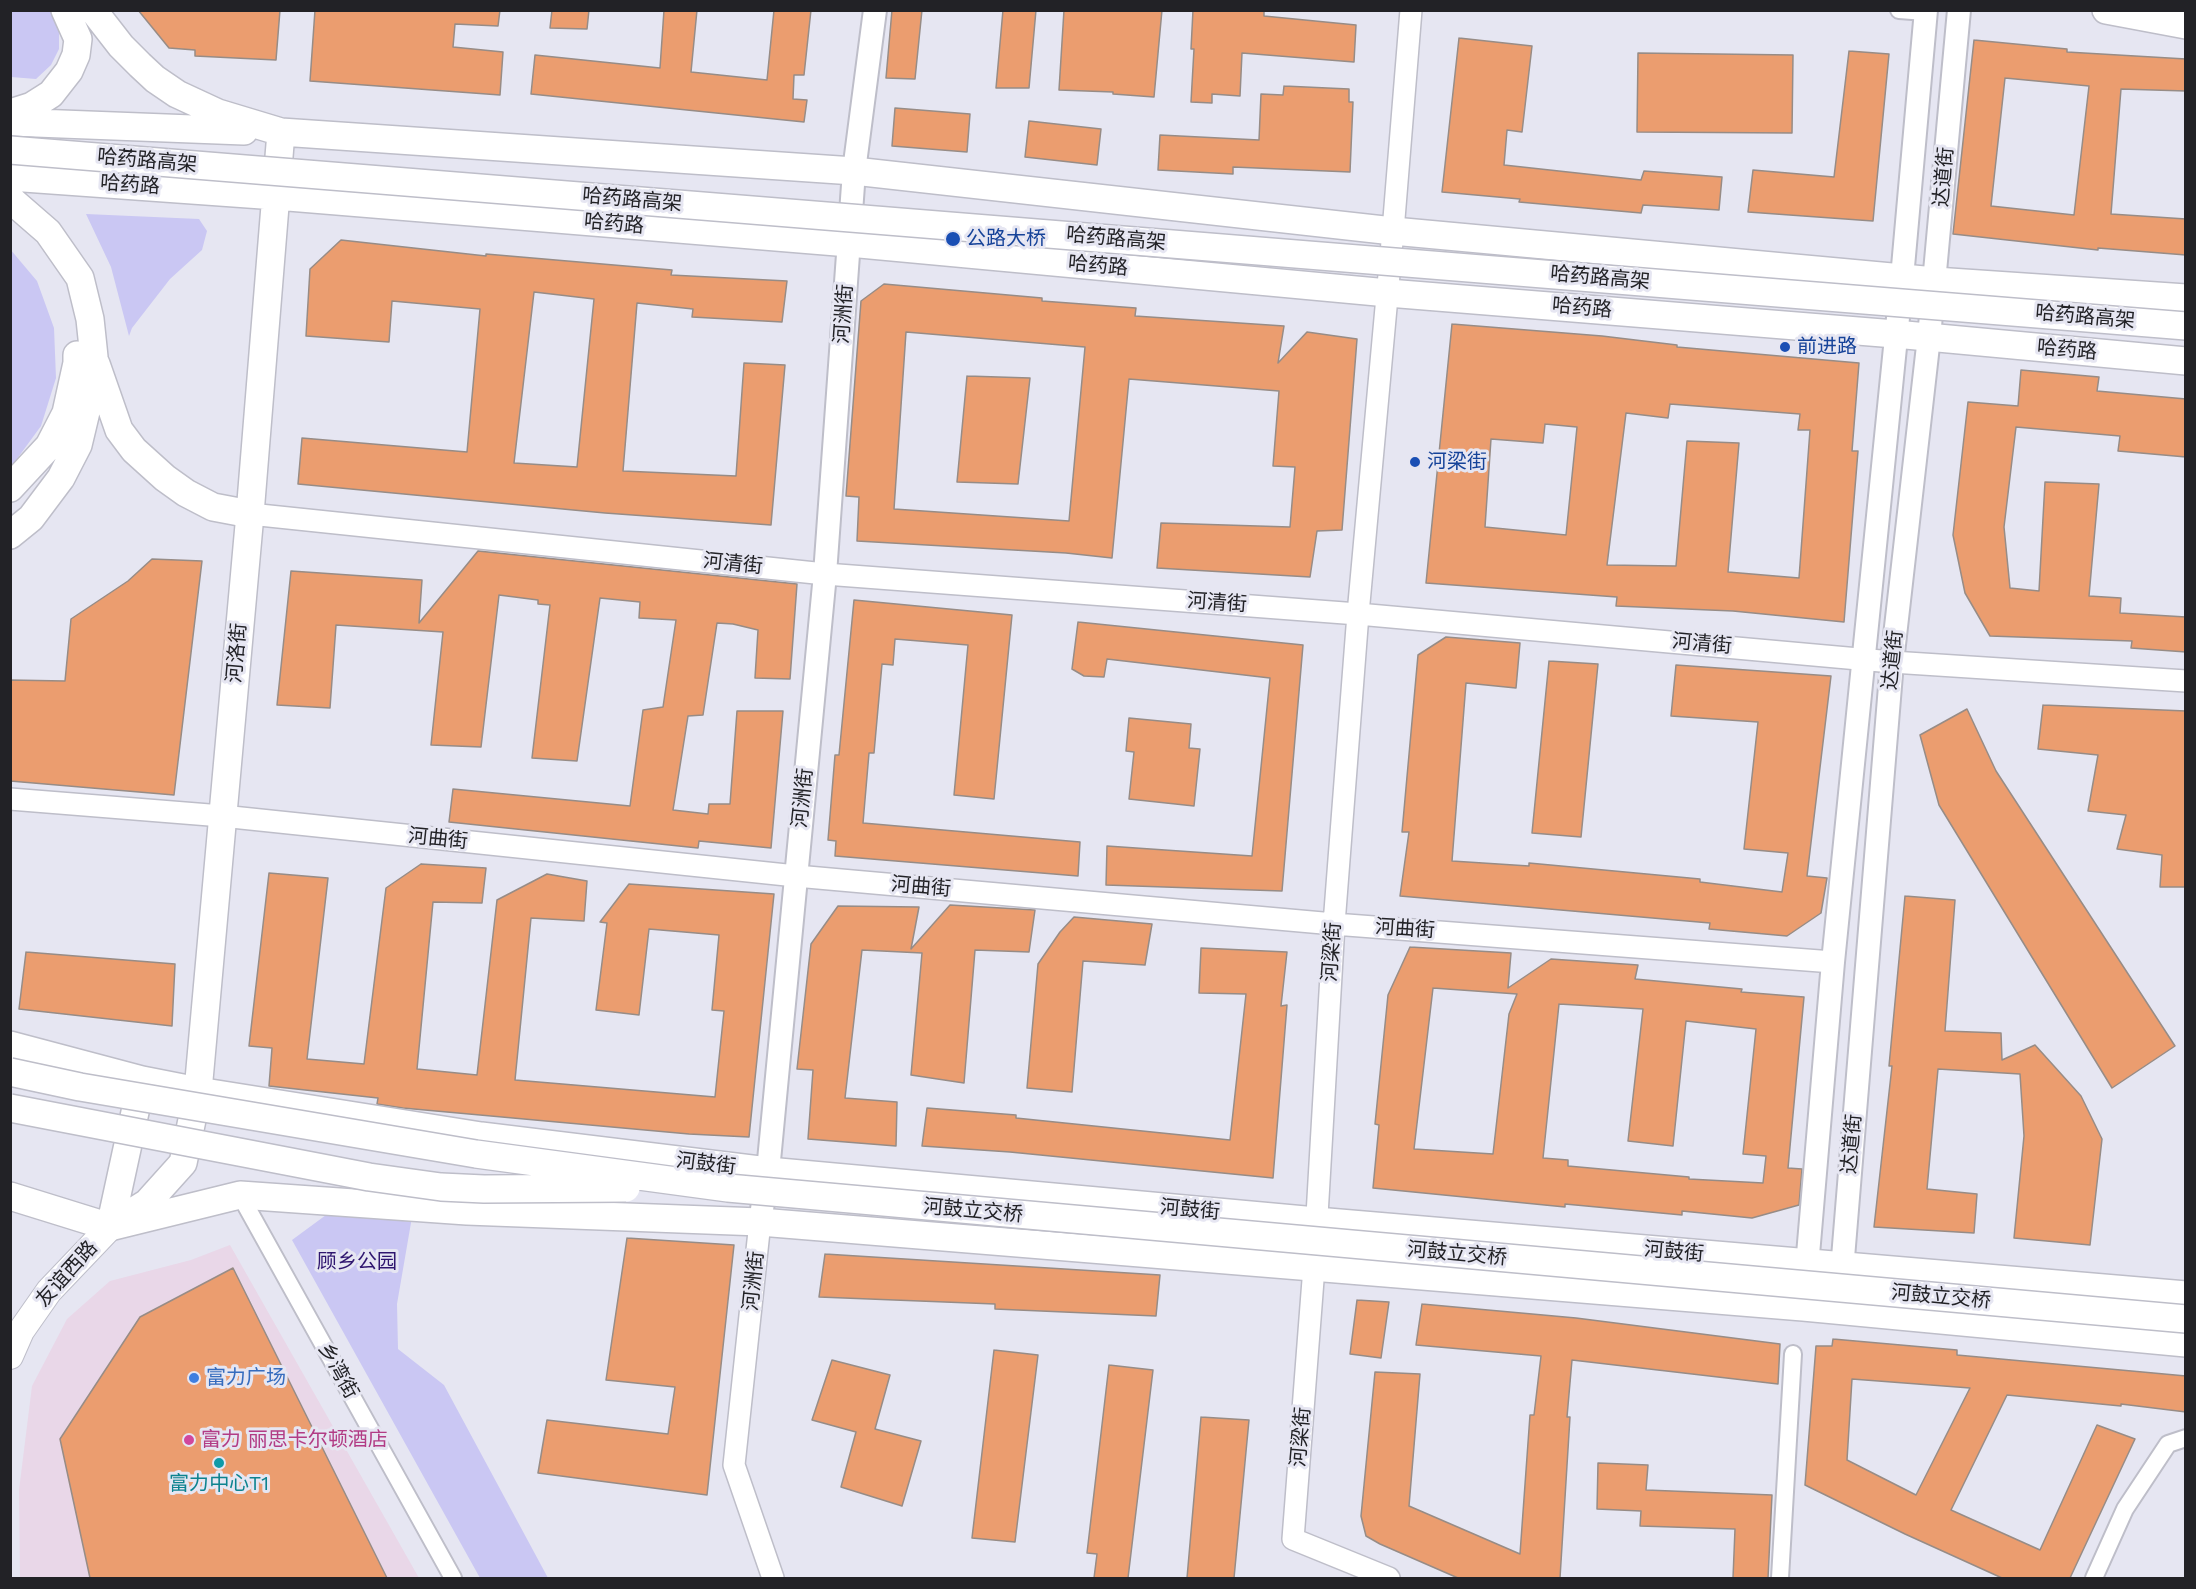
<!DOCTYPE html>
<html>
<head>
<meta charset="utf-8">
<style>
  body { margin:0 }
  #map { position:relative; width:2196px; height:1589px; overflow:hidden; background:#e6e6f2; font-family:"Work Sans",sans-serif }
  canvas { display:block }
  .frame { position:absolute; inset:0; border:12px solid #222226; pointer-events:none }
</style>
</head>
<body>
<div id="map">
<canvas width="2196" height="1589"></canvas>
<div class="frame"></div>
</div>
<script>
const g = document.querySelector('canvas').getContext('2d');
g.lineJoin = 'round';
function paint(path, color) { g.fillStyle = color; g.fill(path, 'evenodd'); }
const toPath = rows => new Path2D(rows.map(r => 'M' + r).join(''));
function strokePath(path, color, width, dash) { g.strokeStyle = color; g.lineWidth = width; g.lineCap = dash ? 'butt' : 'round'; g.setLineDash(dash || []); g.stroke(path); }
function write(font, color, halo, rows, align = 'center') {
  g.font = font + ' "Work Sans","Noto Sans SC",sans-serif'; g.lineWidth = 6; g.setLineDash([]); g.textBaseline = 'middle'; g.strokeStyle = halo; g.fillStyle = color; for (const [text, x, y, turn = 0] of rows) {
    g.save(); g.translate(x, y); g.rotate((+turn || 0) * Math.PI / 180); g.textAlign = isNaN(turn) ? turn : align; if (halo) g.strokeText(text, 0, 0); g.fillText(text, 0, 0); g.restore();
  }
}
paint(toPath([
  [230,1245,419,1578,20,1578,19,1490,32,1386,67,1319,110,1281,191,1260]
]), '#e9d7e8');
paint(toPath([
  [10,11,50,11,59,29,59,49,51,65,36,79,11,77],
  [86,214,199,219,207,231,202,250,170,279,132,328,129,336,111,267],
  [10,249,37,281,54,328,56,378,41,426,11,467],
  [326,1215,412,1217,397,1304,398,1349,444,1385,548,1578,480,1578,292,1240]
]), '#cac7f3');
const building = toPath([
  [138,10,280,10,276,60,195,56,195,50,169,48,138,10],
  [315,10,500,10,498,26,455,24,453,47,503,52,500,95,310,81,315,10],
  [552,10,589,10,587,29,550,28,552,10],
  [664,10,697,10,691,72,767,80,774,10,811,10,804,75,794,75,793,99,807,100,804,122,531,94,535,55,660,68,664,10],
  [892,10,922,10,915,79,886,78,892,10],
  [1003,10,1036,10,1029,88,996,88,1003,10],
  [1064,10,1162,10,1154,97,1113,94,1113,92,1059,90,1064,10],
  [1193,10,1264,10,1264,16,1356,25,1354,62,1242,53,1240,96,1212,94,1212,103,1191,102,1194,49,1191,49,1193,10],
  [1459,38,1532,46,1522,132,1507,130,1504,165,1641,180,1644,171,1722,177,1719,210,1643,205,1641,213,1519,202,1520,199,1442,192,1459,38],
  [1974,40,2067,49,2067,52,2186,59,2186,91,2121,89,2111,214,2186,219,2186,255,2098,248,2098,250,1953,234,1974,40],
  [2005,78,2089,86,2074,215,1991,206,2005,78],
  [1849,51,1889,54,1873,221,1748,212,1753,170,1834,177,1849,51],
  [1638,53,1793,55,1792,133,1637,132,1638,53],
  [1284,86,1349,89,1349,102,1353,102,1350,172,1233,167,1233,174,1158,170,1160,135,1259,140,1261,94,1283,95,1284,86],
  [895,108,970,114,967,152,892,146,895,108],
  [1029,121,1101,129,1097,165,1025,157,1029,121],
  [341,240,486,256,486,254,672,270,671,275,787,281,782,322,692,317,693,309,637,303,623,471,736,476,744,363,785,365,771,525,605,513,298,484,302,438,467,452,480,309,392,301,389,342,306,336,310,269,341,240],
  [534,292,594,299,577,467,514,463,534,292],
  [884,284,1042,298,1042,301,1136,308,1135,316,1284,326,1278,363,1307,332,1357,339,1342,530,1317,531,1310,577,1157,568,1161,523,1290,527,1295,467,1273,466,1279,391,1129,379,1112,558,1066,553,857,541,859,497,846,496,861,301,884,284],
  [906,332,1085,347,1069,521,894,509,906,332],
  [1452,324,1602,336,1677,345,1677,347,1859,363,1852,451,1858,451,1844,622,1733,611,1616,606,1617,597,1426,583,1452,324],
  [1670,404,1800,414,1798,430,1810,430,1799,578,1728,572,1739,443,1687,441,1676,566,1607,565,1626,413,1668,418,1670,404],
  [1545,424,1577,427,1566,535,1485,527,1491,439,1543,443,1545,424],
  [2021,370,2099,377,2097,391,2186,399,2186,457,2118,451,2120,436,2016,427,2004,527,2010,588,2039,591,2045,482,2099,484,2089,596,2121,598,2120,613,2186,617,2186,652,2131,648,2132,641,1990,636,1965,593,1953,535,1968,402,2018,406,2021,370],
  [967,376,1030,378,1018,484,957,482,967,376],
  [478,551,797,584,790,679,755,678,758,630,733,624,717,623,703,715,688,716,673,810,708,814,709,804,730,804,737,711,783,711,771,848,699,841,698,848,449,822,453,789,630,806,643,710,663,707,676,620,639,618,640,602,600,598,577,761,532,758,550,605,538,604,538,600,499,595,481,747,431,745,443,632,336,625,330,708,277,705,291,571,422,580,419,623,478,551],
  [152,559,202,561,174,795,10,781,10,680,65,681,71,619,128,581,152,559],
  [854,600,1012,615,994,799,954,795,968,645,895,639,893,665,882,664,874,753,869,753,863,823,1080,842,1078,876,835,856,836,841,828,840,835,755,839,755,854,600],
  [1078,622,1303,645,1282,891,1106,885,1107,846,1252,856,1270,678,1107,659,1104,677,1084,676,1072,669,1078,622],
  [1446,637,1520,643,1516,688,1466,683,1452,861,1529,866,1529,863,1700,879,1700,882,1782,892,1788,853,1744,849,1758,722,1671,716,1676,665,1831,676,1807,876,1827,878,1821,913,1787,936,1709,929,1710,923,1400,896,1409,832,1402,832,1418,655,1446,637],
  [1549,661,1598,664,1581,837,1532,833,1549,661],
  [2043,705,2186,711,2186,887,2160,887,2162,855,2117,849,2126,815,2088,811,2098,755,2038,749,2043,705],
  [1967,709,1996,771,2175,1046,2112,1088,1939,805,1920,735,1967,709],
  [1129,718,1191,724,1189,748,1200,749,1194,806,1129,799,1134,752,1126,751,1129,718],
  [421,864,486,868,482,903,433,902,417,1069,477,1075,497,900,547,874,587,881,584,921,531,918,515,1080,715,1097,724,1011,712,1010,719,935,649,929,639,1015,596,1010,607,923,600,922,629,884,774,894,749,1137,689,1134,403,1108,377,1104,378,1098,269,1086,272,1048,249,1046,269,873,328,878,307,1059,364,1064,386,888,421,864],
  [1905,896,1955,900,1945,1031,2001,1033,2002,1060,2035,1045,2081,1096,2102,1139,2090,1245,2014,1238,2024,1136,2020,1074,1938,1069,1927,1189,1977,1194,1974,1233,1874,1227,1892,1066,1889,1066,1905,896],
  [950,905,1035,910,1029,952,975,950,964,1083,911,1075,922,953,862,950,845,1098,897,1102,896,1146,808,1139,813,1070,797,1069,811,944,838,906,919,907,911,949,950,905],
  [1074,917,1152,924,1145,965,1083,961,1072,1092,1027,1088,1038,964,1060,932,1074,917],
  [1410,947,1511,953,1508,988,1551,959,1638,965,1635,979,1742,989,1741,992,1804,997,1788,1168,1802,1169,1799,1205,1752,1218,1682,1211,1682,1215,1565,1204,1565,1207,1373,1188,1379,1125,1375,1124,1388,995,1410,947],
  [1433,988,1517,994,1509,1014,1493,1154,1414,1149,1433,988],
  [1559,1004,1643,1009,1628,1141,1673,1146,1686,1021,1756,1029,1743,1154,1766,1156,1763,1183,1689,1179,1689,1177,1568,1166,1568,1160,1543,1158,1559,1004],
  [1201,948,1287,952,1281,1006,1287,1005,1273,1178,1010,1152,922,1146,927,1108,1016,1115,1016,1118,1230,1140,1246,994,1199,993,1201,948],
  [26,952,175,964,172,1026,19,1009,26,952],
  [627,1238,734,1245,707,1495,538,1473,547,1420,668,1434,675,1387,606,1380,627,1238],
  [825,1254,1160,1275,1156,1316,995,1309,995,1304,819,1297,825,1254],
  [233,1268,387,1578,90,1578,60,1439,140,1317,233,1268],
  [1357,1300,1389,1302,1381,1358,1350,1354,1357,1300],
  [1422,1304,1576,1318,1780,1344,1778,1384,1572,1360,1567,1417,1570,1417,1560,1578,1458,1578,1380,1544,1366,1536,1361,1516,1375,1372,1420,1374,1409,1506,1520,1554,1530,1415,1534,1415,1541,1356,1416,1345,1422,1304],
  [1833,1339,1957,1350,1957,1355,2186,1376,2186,1412,2121,1404,2121,1406,2007,1395,1951,1510,2040,1550,2097,1425,2135,1439,2070,1578,2002,1578,1905,1534,1805,1485,1816,1346,1832,1346,1833,1339],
  [1852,1379,1970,1388,1916,1495,1847,1460,1852,1379],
  [994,1350,1038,1355,1015,1542,972,1538,994,1350],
  [832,1360,890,1375,875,1429,921,1441,902,1506,841,1487,856,1432,812,1420,832,1360],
  [1109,1365,1153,1370,1128,1578,1094,1578,1097,1554,1087,1553,1109,1365],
  [1201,1417,1249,1420,1234,1578,1187,1578,1201,1417],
  [1598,1463,1648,1465,1646,1490,1772,1495,1768,1578,1733,1578,1735,1529,1640,1526,1641,1511,1597,1509,1598,1463]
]);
paint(building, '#eb9d6f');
strokePath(building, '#978c86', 1.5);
const minor = toPath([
  [1899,10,1926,12],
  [240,1195,453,1578],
  [1780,1578,1793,1354],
  [2094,1578,2125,1509,2168,1444,2186,1438]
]);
const tertiary = toPath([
  [250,514,825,574,1358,614,1892,662,2186,681],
  [10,799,222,816,796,876,1334,924,1833,962],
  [760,1222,734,1465,773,1578],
  [1389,1578,1293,1539,1314,1267,1334,924,1358,614,1393,231,1411,10]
]);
const secondary = toPath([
  [760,1222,768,1171,825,574,854,171,875,10],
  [1806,1278,1833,962,1902,278,1926,10],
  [1841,1282,1892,662,1929,337,1959,10]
]);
const primary = toPath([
  [10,1356,21,1331,49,1291,110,1227]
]);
const trunk = toPath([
  [93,10,121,46,140,65,155,79,177,94,218,113,281,132,854,171,1393,231,1935,281,2186,298],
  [2106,10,2186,25],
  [10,113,32,106,51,94,69,71,76,55,78,39,65,10],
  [10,122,244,131],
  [10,177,276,196,849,243,1388,293,1895,334,2186,361],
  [10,199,48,232,80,278,90,319,94,357,89,399,78,445,61,478,31,518,10,535],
  [96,364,119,430,134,450,165,478,186,493,213,507,250,514],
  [10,488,49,446,66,413,77,363,77,355],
  [10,1045,142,1080,198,1091,481,1136,768,1171,1316,1221,2186,1295],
  [10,1196,110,1227,240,1195,467,1211,760,1222,1803,1307,2186,1343],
  [123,1218,147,1203,183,1163,198,1091,250,514,281,132],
  [110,1227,142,1080]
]);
strokePath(minor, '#bebec9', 20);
strokePath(tertiary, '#bebec9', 24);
strokePath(secondary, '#bebec9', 26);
strokePath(primary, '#bebec9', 28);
strokePath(trunk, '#bebec9', 30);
strokePath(minor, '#fff', 16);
strokePath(tertiary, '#fff', 21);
strokePath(secondary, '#fff', 22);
strokePath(primary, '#fff', 26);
strokePath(trunk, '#fff', 27);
const trunkBridge = toPath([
  [10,150,2186,326],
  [10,1072,80,1087,476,1154,728,1188,2186,1319],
  [10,1108,369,1177,441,1187,484,1189,626,1188]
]);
strokePath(trunkBridge, '#bebec9', 30, []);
strokePath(trunkBridge, '#fff', 27);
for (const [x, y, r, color] of [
  [953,239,8,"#1a4fb4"],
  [1785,347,6,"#1a4fb4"],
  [1415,462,6,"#1a4fb4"],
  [194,1378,6,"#3f7fe0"],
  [189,1440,6,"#d1479c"],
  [219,1463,6,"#0f9aa8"]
]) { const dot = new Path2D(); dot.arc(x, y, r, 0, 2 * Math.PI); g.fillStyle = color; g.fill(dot); strokePath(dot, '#e6e6f2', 2); }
write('20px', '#222226', '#e6e6f2', [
  ["哈药路高架",147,161,5],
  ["达道街",1944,177,-85],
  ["哈药路",130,185,4],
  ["哈药路高架",632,200,5],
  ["哈药路",614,224,5],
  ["哈药路高架",1116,239,5],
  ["哈药路",1098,266,5],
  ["哈药路高架",1600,278,5],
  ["哈药路",1582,308,5],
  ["河洲街",844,314,-86],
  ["哈药路高架",2085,317,5],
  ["哈药路",2067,350,5],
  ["河清街",733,564,6],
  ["河清街",1217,603,4],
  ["河清街",1702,644,5],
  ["河洛街",237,653,-85],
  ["达道街",1893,660,-84],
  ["河洲街",803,798,-84],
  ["河曲街",438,839,6],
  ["河曲街",921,887,5],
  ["河曲街",1405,929,4],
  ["河梁街",1332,952,-86],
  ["达道街",1852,1144,-85],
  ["河鼓街",706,1164,7],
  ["河鼓街",1190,1210,5],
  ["河鼓立交桥",973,1211,5],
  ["河鼓街",1674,1252,5],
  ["河鼓立交桥",1457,1254,5],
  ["友谊西路",67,1274,-48],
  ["河洲街",754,1281,-84],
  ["河鼓立交桥",1941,1297,5],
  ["乡湾街",338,1371,61],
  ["河梁街",1301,1437,-85]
]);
write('20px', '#164399', '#e6e6f2', [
  ["公路大桥",966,239],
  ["前进路",1797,347],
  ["河梁街",1427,462]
], 'left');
write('20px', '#2f166f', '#e6e6f2', [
  ["顾乡公园",357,1262]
]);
write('20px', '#366cbe', '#e6e6f2', [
  ["富力广场",206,1378]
], 'left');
write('20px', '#b23c85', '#e6e6f2', [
  ["富力 丽思卡尔顿酒店",201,1440]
], 'left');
write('20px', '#0d838f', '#e6e6f2', [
  ["富力中心T1",219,1484]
]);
</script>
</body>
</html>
